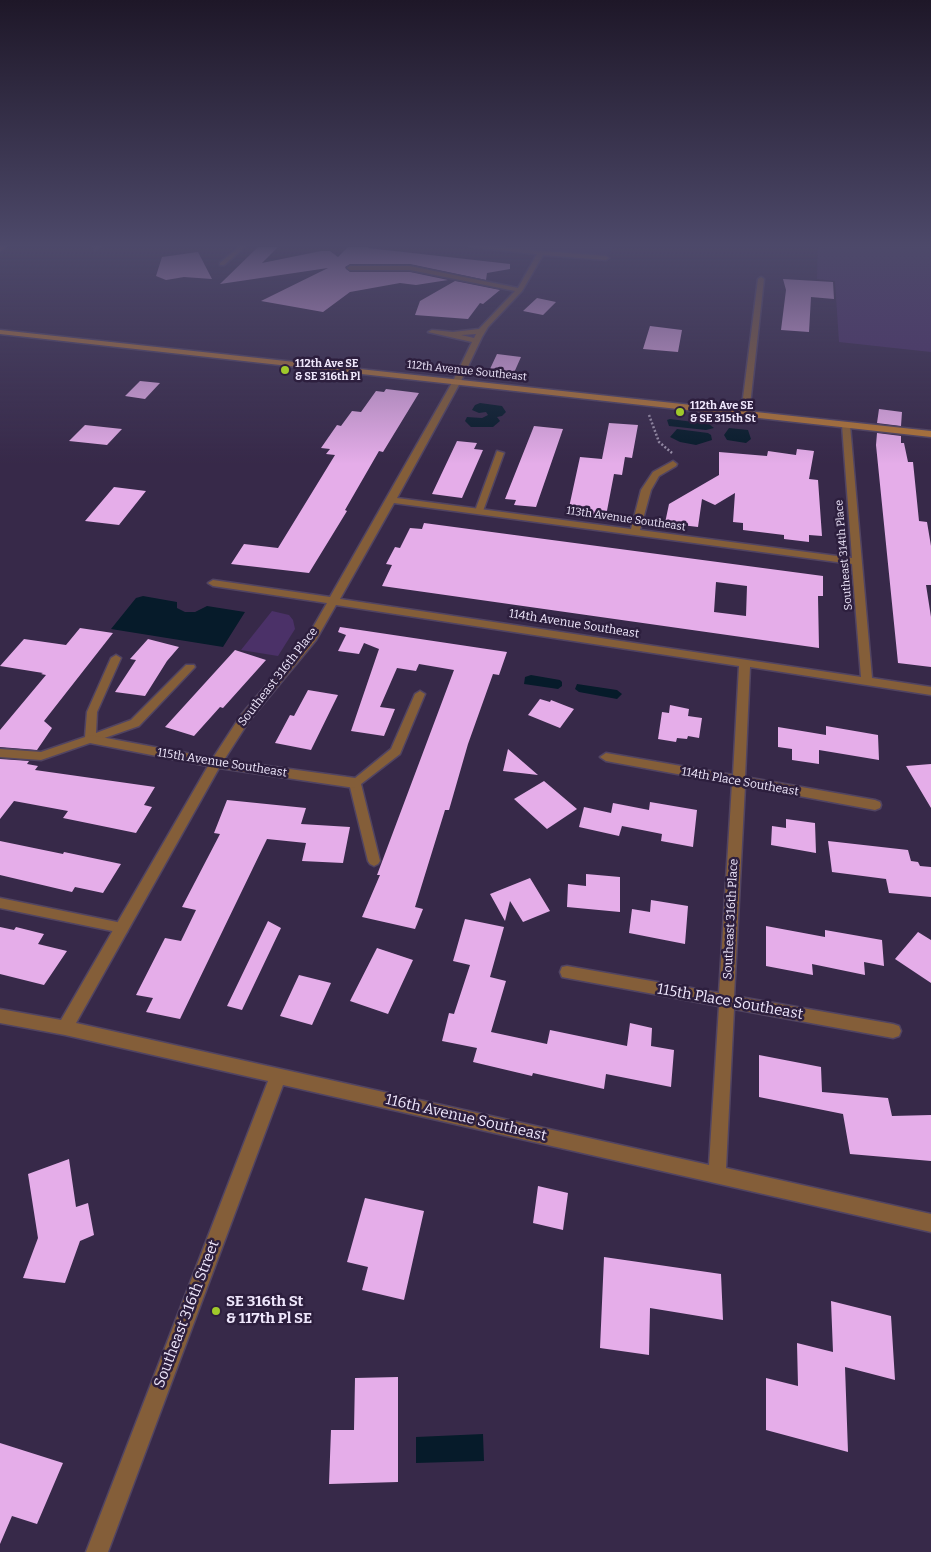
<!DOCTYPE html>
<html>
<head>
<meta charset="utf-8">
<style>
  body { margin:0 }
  canvas { display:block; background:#372949 }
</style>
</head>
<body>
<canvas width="931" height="1552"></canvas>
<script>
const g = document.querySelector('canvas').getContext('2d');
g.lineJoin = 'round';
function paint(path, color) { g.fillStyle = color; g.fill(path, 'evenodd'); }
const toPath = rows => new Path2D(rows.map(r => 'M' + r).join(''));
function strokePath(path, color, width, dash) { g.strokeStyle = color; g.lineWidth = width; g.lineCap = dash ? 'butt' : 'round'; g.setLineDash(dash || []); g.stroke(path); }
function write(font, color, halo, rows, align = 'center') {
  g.font = font + ' Bitter,serif'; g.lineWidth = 5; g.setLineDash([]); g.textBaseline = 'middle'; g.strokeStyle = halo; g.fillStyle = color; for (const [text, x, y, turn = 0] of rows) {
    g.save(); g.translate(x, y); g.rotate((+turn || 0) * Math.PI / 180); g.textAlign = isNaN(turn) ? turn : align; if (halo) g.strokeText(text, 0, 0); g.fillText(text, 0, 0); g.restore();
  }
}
paint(toPath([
  [489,247,612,247,608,257],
  [818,247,931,247,931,352,839,342,835,281,817,279],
  [272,611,289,615,293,620,295,629,278,656,241,650]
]), '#4b3168');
paint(toPath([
  [480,403,502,406,506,412,502,416,497,417,500,421,493,427,471,427,465,421,467,417,482,418,488,415,486,412,479,413,472,410,475,405],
  [670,419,709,424,714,428,706,430,669,426,667,420],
  [729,428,748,430,751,439,746,443,727,440,724,435],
  [677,429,708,433,711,435,712,440,696,445,680,442,670,437],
  [143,596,177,602,177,608,185,612,195,612,207,606,245,612,223,647,111,629,136,598],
  [531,675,560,680,562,682,562,686,558,689,524,684,525,677],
  [577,684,617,690,622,694,617,699,579,692,575,689],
  [483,1434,484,1461,416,1463,416,1437]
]), '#061b2a');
paint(toPath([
  [258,247,278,247,262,263,321,251,330,251,338,257,348,247,369,247,368,248,510,264,510,269,487,273,486,280,410,264,350,264,345,267,350,272,410,272,448,280,416,285,400,283,350,292,323,312,261,301,328,268,220,284],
  [198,252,212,279,184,277,166,280,156,276,162,257],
  [783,279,833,282,834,299,811,297,809,332,781,330,786,290],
  [455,281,500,290,483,304,480,303,468,319,415,315,420,301],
  [537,298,556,302,543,315,523,311],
  [650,326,682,330,678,352,643,349],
  [497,354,521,357,513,375,496,374,498,370,490,369],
  [140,381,160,383,145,399,125,396],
  [386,389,419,393,383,452,379,451,345,510,347,511,309,573,231,564,244,544,278,548,335,455,326,454,330,449,321,448,337,425,341,426,352,411,361,412,376,391,384,392],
  [879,409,902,412,901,426,877,423],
  [609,423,638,425,632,458,625,457,622,475,614,474,606,516,568,512,580,457,602,459],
  [85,425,122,429,107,445,69,441],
  [534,426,563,429,536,507,514,505,516,500,505,499],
  [877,433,901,436,901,443,904,443,908,462,913,462,919,521,927,522,931,546,931,585,926,585,931,617,931,667,898,663,876,445],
  [457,441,477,443,474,449,483,450,462,498,432,494],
  [797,449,814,451,809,479,818,480,822,536,809,535,809,542,784,539,784,535,743,530,743,523,733,522,735,493,715,505,702,499,698,527,665,523,669,504,719,475,719,452,767,456,768,451,796,455],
  [114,487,146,491,119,525,85,521],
  [424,523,823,576,823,596,818,596,819,648,382,586,392,565,386,564,395,547,400,548,410,528,422,529],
  [716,582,747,586,746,616,714,612],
  [340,627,507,652,499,675,493,674,468,744,449,810,445,810,415,907,423,909,415,929,362,917,380,875,377,875,454,670,419,664,416,671,397,668,380,707,395,709,384,736,351,731,379,649,364,643,359,654,338,651,346,635,338,632],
  [80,628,113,633,44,721,52,728,37,750,0,747,0,730,46,675,41,674,43,673,0,666,24,639,66,645],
  [148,639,179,647,167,661,145,696,115,692,136,660,130,659],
  [235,650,266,660,223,708,220,707,194,736,165,727],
  [308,690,338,695,311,750,275,743,290,715,294,716],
  [540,699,550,702,551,700,574,709,560,728,528,715],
  [670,705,689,709,688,716,702,718,699,738,688,736,687,739,677,738,676,742,658,739,662,712,669,713],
  [826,726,878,735,879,760,819,750,819,764,792,760,792,749,778,747,778,727,826,735],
  [508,749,538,775,503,771],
  [0,759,29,761,27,764,38,766,35,770,155,787,144,805,152,807,136,833,63,818,68,811,14,801,0,819],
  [931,764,931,808,906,766],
  [544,781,577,809,547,829,514,799],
  [227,800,306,808,301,824,350,827,343,863,302,861,306,843,267,839,180,1019,146,1012,153,998,136,995,165,938,181,941,196,910,182,907,220,834,214,833],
  [650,802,697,810,693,847,661,841,662,834,622,826,619,836,579,827,584,807,611,813,613,803,649,810],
  [786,819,815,823,816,853,771,845,772,826,786,828],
  [0,841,63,854,64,852,121,864,103,893,75,887,72,892,0,875],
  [828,841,908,850,911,861,918,862,920,866,931,867,931,897,889,893,886,879,832,872],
  [586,874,620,877,620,912,567,907,568,884,586,886],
  [530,878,550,911,523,922,510,901,505,921,490,894],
  [651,900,688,906,685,944,629,933,632,909,650,912],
  [465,919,504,927,490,977,506,981,491,1032,547,1044,550,1030,627,1046,630,1023,652,1028,651,1046,674,1050,671,1087,606,1074,604,1089,533,1073,532,1076,473,1062,477,1048,442,1041,449,1013,454,1014,470,965,453,961],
  [268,921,281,928,242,1010,227,1006],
  [766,926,825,937,825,930,882,940,884,966,864,962,865,975,812,964,813,975,766,966],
  [0,927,14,930,16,927,44,934,38,944,67,951,44,985,0,974],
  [918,932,931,940,931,983,895,959],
  [377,948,413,960,388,1014,350,1001],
  [299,975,331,983,312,1025,280,1016],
  [759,1055,821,1067,822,1092,888,1098,892,1116,931,1115,931,1161,850,1154,843,1114,759,1097],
  [69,1159,76,1207,88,1203,94,1235,80,1241,65,1283,23,1278,38,1238,28,1174],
  [538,1186,568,1193,563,1230,533,1223],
  [365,1198,424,1211,404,1300,362,1290,368,1267,347,1262],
  [604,1257,721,1274,723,1320,650,1308,649,1355,600,1348],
  [831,1301,891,1316,895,1380,845,1367,848,1452,766,1430,766,1378,798,1386,797,1343,833,1352],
  [398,1377,398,1482,329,1484,331,1430,354,1430,355,1378],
  [0,1443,63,1463,37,1524,12,1516,0,1544]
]), '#e5ade9');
const lane = toPath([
  [497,451,504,453,483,511,482,513,476,513,475,511,497,451],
  [116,655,121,658,97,712,96,733,131,720,186,665,194,665,195,667,139,726,41,760,0,757,0,749,41,752,85,737,87,712,111,658,116,655],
  [420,691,425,694,400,754,361,784,380,861,378,864,374,866,370,864,368,861,349,783,391,749,415,694,420,691],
  [0,898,122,923,127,924,128,928,127,932,122,933,0,908,0,898]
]);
const street = toPath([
  [93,247,100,247,95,250,93,247],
  [239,247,245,247,224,265,220,265,220,263,239,247],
  [469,247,492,247,606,256,609,258,606,260,543,255,522,291,488,327,482,337,461,381,397,498,631,529,641,490,653,472,673,461,677,464,676,466,659,476,651,490,640,530,852,558,842,425,846,423,850,425,872,678,931,687,931,695,750,667,745,777,875,800,880,802,881,805,880,808,875,810,745,786,734,996,893,1024,899,1026,901,1031,899,1036,893,1038,734,1009,726,1168,931,1214,931,1232,283,1085,108,1552,86,1552,268,1081,65,1035,0,1023,0,1009,61,1020,208,766,90,743,84,739,86,736,90,735,213,758,241,715,308,636,327,603,213,586,208,583,213,580,330,597,453,381,472,342,428,332,432,330,453,332,479,329,515,291,410,270,350,270,347,268,350,266,410,266,518,288,537,254,469,247],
  [476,334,474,338,461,335,476,334],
  [394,503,852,564,861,677,340,599,394,503],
  [336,605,739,666,733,775,606,753,600,757,606,761,732,784,719,993,567,966,562,967,560,972,562,977,567,978,719,1006,709,1165,76,1023,219,768,355,788,359,786,361,783,359,780,355,778,224,760,249,721,316,640,336,605],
  [761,277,764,279,749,414,745,416,741,414,758,279,761,277]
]);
const secondary = toPath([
  [0,247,6,247,0,251,0,247],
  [0,330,931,431,931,437,0,334,0,330]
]);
strokePath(lane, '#514462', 3);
strokePath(street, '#514462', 3);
strokePath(secondary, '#514462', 3);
strokePath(toPath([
  [649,415,659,442,672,453]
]), '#988da7', 2.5, [2, 2]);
paint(lane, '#845e39');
paint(street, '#845e39');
paint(secondary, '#b27536');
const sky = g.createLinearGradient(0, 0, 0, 464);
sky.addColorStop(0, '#1e1728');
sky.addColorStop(0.53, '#4d496a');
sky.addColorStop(1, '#4d496a00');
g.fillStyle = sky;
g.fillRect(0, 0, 931, 464);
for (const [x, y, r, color] of [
  [285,370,5,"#a0c92b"],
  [680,412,5,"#a0c92b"],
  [216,1311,5,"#a0c92b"]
]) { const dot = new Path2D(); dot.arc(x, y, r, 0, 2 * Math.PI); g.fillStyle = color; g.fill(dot); strokePath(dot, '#2d1f3e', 2); }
write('bold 11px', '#efe7fc', '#2d1f3e', [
  ["112th Ave SE",295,364],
  ["& SE 316th Pl",295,377],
  ["112th Ave SE",690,406],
  ["& SE 315th St",690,419]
], 'left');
write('11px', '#efe7fc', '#2d1f3e', [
  ["112th Avenue Southeast",467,371,6],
  ["113th Avenue Southeast",626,519,8],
  ["Southeast 314th Place",844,555,-95]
]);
write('12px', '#efe7fc', '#2d1f3e', [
  ["114th Avenue Southeast",574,624,9],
  ["Southeast 316th Place",278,677,-52],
  ["115th Avenue Southeast",222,763,9],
  ["114th Place Southeast",740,782,10],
  ["Southeast 316th Place",731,919,-87]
]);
write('15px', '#efe7fc', '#2d1f3e', [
  ["115th Place Southeast",730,1002,10],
  ["116th Avenue Southeast",466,1118,13],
  ["Southeast 316th Street",187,1314,-69]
]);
write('bold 15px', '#efe7fc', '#2d1f3e', [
  ["SE 316th St",226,1302],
  ["& 117th Pl SE",226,1319]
], 'left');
</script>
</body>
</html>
